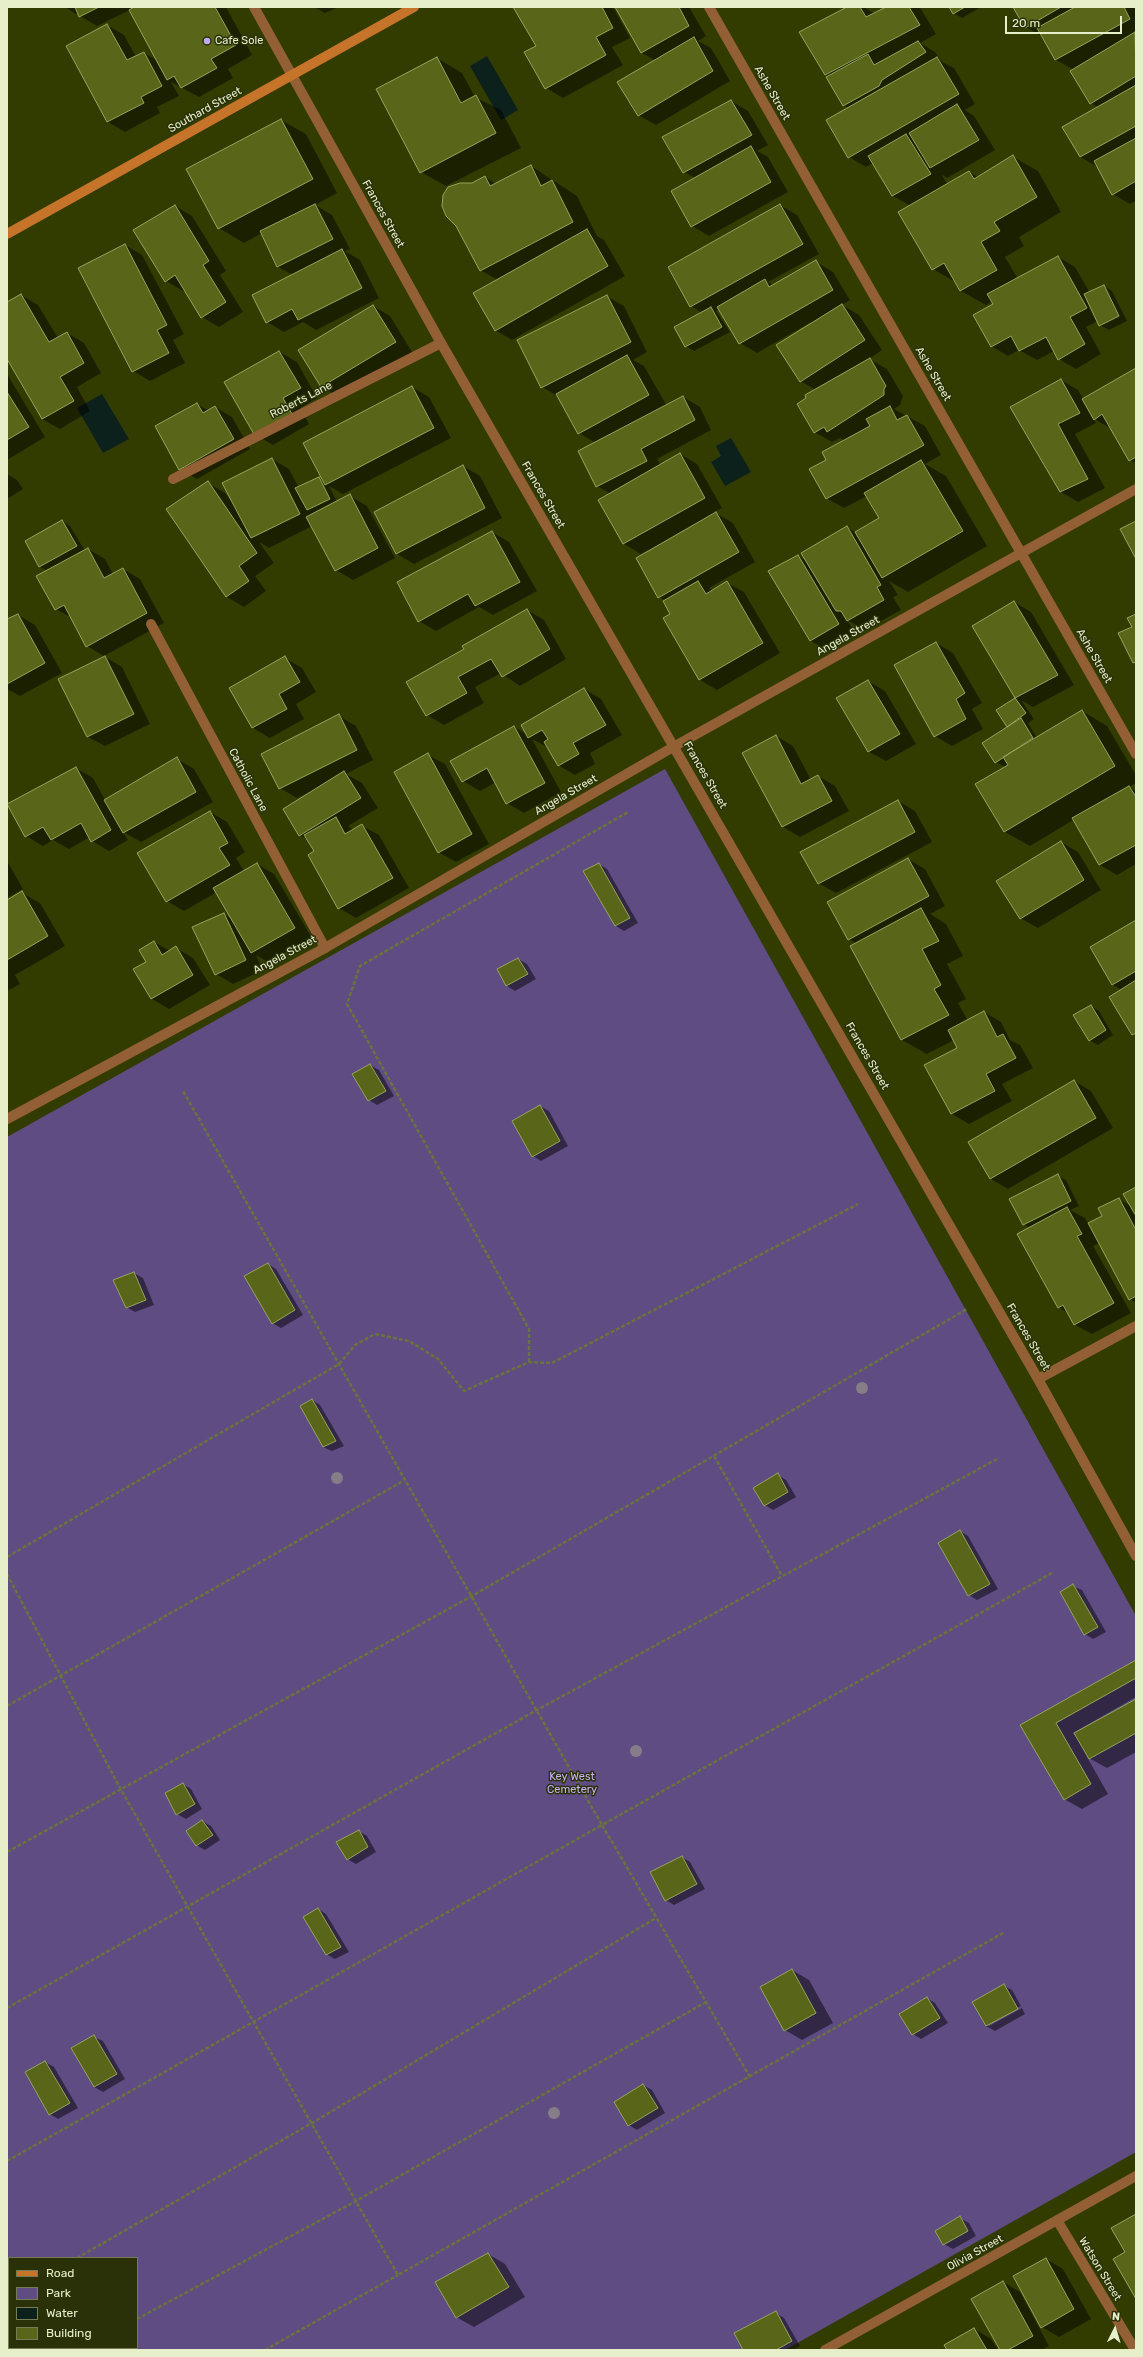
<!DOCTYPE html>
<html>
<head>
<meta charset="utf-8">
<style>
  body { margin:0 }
  #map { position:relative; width:1143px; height:2357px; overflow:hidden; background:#333c00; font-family:Rubik,sans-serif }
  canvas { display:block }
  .frame { position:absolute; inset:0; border:8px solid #e6efca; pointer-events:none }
  .legend { position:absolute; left:8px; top:2257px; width:130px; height:92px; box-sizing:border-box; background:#2a3109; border:1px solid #757d56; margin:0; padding:5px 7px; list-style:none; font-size:12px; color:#e6efca }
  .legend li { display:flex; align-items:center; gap:8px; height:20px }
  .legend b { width:20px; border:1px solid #757d56 }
  .north { position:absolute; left:1095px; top:2309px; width:40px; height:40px; -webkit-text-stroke:3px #2a3109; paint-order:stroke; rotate:5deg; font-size:11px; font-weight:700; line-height:16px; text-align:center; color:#e6efca }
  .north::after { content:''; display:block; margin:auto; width:14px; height:18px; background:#e6efca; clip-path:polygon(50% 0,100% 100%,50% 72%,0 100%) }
  .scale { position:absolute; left:1005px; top:16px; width:117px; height:18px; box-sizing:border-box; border:2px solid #e6efca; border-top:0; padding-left:5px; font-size:12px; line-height:14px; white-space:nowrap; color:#e6efca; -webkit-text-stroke:3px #2a3109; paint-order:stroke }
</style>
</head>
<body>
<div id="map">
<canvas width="1143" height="2357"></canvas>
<div class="frame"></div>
<ul class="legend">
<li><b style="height:5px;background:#c5742a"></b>Road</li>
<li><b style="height:11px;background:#5f4c83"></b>Park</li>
<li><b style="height:11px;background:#0d211c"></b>Water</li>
<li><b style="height:11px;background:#59661a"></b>Building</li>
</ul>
<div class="north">N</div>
<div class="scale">20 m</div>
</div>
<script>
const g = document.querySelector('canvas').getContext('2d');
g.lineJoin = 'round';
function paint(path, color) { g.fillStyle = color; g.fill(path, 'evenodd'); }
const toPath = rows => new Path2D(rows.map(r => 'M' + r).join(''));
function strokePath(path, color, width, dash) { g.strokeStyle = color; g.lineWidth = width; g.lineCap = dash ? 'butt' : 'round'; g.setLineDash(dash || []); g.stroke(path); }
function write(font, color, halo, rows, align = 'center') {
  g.font = font + ' Rubik,sans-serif'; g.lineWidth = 3; g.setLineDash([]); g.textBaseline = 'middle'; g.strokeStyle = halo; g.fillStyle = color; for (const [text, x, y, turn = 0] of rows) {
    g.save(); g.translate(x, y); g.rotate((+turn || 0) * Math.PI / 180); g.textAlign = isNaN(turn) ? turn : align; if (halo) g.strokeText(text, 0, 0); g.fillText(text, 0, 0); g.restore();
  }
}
paint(toPath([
  [665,769,1136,1616,1136,2152,785,2350,7,2350,7,1137],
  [9,2258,137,2258,137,2348,9,2348]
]), '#5f4c83');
paint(toPath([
  [487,56,518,110,501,120,470,66],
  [102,394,129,439,103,453,77,408],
  [731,438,751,472,725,486,711,462,721,456,716,446]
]), '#0d211c');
paint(toPath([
  [65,7,226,7,252,55,228,69,233,78,199,97,171,82,179,96,157,107,160,113,125,132,108,122,107,25,124,35,136,57,144,53,157,60,130,10,97,26,80,16,78,13,76,14],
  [314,7,339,7,325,13],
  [515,7,613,7,630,38,612,47,623,65,563,98,546,88,537,46],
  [616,7,689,7,706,36,698,41,711,48,730,81,656,125,638,115,656,61,642,53],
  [850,7,863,7,874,13,888,7,918,7,921,9,936,34,920,43,935,52,942,62,954,68,975,104,965,110,974,116,995,150,947,178,941,174,948,185,969,172,978,177,1013,157,1038,171,1061,212,1019,237,1024,246,1005,257,1018,279,1058,257,1075,267,1090,293,1104,286,1112,291,1127,321,1109,330,1100,325,1098,321,1086,327,1101,354,1076,369,1059,359,1054,351,1037,360,1019,350,1008,356,991,346,995,304,993,301,986,305,961,291,957,283,933,269,911,206,893,196,873,163,866,167,849,157,849,108,844,106,829,76,826,75],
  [950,7,981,7,962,18,953,13],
  [1014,7,1135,7,1136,201,1130,204,1113,194,1098,167,1080,157,1098,107,1090,103,1074,70,1056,60,1043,37,1026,27],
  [437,58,462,73,475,97,501,110,521,148,446,186,421,172],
  [731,101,748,111,768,145,757,151,768,157,788,192,709,236,692,226,695,178,684,172],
  [281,120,306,134,337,193,315,205,332,215,350,249,345,251,360,260,379,298,316,330,303,322,284,332,267,322,293,275,278,267,262,233,244,243,219,228],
  [531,166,577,196,597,236,604,240,625,276,512,340,495,330,498,280,480,270,472,184,485,177,496,184],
  [780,205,797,215,819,254,768,282,774,286,816,262,833,272,850,300,842,305,859,315,882,350,869,359,887,369,903,396,900,405,894,409,925,426,941,455,925,464,946,476,987,546,908,592,889,581,898,595,893,597,901,610,865,630,847,620,856,634,828,651,811,641,770,572,798,556,807,561,847,527,856,533,881,518,867,496,844,508,826,498,828,460,845,441,840,438,832,442,814,432,816,390,800,381,812,324,811,322,757,353,740,343,720,309,716,311,730,332,694,351,686,346,702,313,691,306],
  [870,425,871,427,865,430,865,428],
  [175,206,192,216,226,271,220,275,243,312,219,327,202,317,185,290,183,291,166,281],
  [125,245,142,255,184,334,173,340,185,363,150,381,133,371],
  [21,295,38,305,58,338,67,333,84,343,101,373,77,387,90,411,60,429,42,419,7,357,7,304],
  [606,296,624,306,647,352,633,360,644,366,667,406,683,397,700,407,711,430,657,459,661,465,680,454,697,464,722,508,714,512,733,523,755,562,709,588,713,591,727,583,744,592,780,653,717,690,700,680,665,618,671,615,666,601,659,597,648,550,641,554,624,544,599,500,611,494,597,486,596,443,579,433,559,397,542,387],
  [373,306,390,316,412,352,339,397,322,387],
  [279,352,297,362,317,398,300,408,309,424,273,445,256,435],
  [1136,369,1136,463,1130,460,1112,429,1094,419,1096,423,1075,434,1105,488,1078,502,1061,492,1012,407,1061,380,1078,390,1083,399],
  [7,374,45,437,7,460],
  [412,387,429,397,451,438,343,494,329,486,337,502,350,496,367,506,395,558,353,580,336,570,312,526,269,548,259,542,274,563,255,576,266,591,244,607,227,597,208,483,225,493,230,500,272,459,289,469,299,488,319,478,324,481],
  [197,404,209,411,215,407,232,417,250,449,197,479,180,469],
  [463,466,480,476,502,518,414,564,397,554,375,512],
  [7,474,17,480,23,489,7,499],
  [62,521,70,526,85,551,88,549,105,559,113,574,123,569,140,579,164,623,104,656,87,646,72,618,56,609,48,571,40,567,26,542],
  [492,532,509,542,537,591,493,615,479,607,436,631,419,621],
  [1014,602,1031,612,1074,685,1033,707,1021,700,1034,719,1028,723,1037,738,1082,711,1107,726,1136,775,1136,783,1129,787,1136,791,1136,864,1117,875,1100,865,1075,819,1030,846,1005,832,976,784,1005,767,996,762,1008,727,997,710,1017,698,973,626],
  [527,610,544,620,566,659,520,686,501,673,475,687,484,703,444,725,427,715,465,649],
  [18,615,35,625,62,673,20,696,7,689,7,617,9,620],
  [936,643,953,653,982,703,972,709,983,729,952,746,935,736],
  [105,657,122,667,150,724,105,746,88,737],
  [285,658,302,668,316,692,296,704,304,719,270,738,253,728,231,688],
  [868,681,885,691,916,744,886,761,869,752],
  [584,689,601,699,622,735,590,753,595,764,575,775,558,765,547,747,532,739,561,792,524,813,507,803,496,782,480,791,463,781,514,727,528,735],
  [339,716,356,726,373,760,346,774,362,783,378,808,348,826,354,830,362,826,379,835,409,888,356,918,339,908,315,852,308,840,300,835,308,793,297,798,280,788],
  [776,736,793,746,811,780,818,776,835,786,849,811,800,837,783,827,744,753],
  [428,755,445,764,489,844,456,862,438,852],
  [177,759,194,769,213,802,141,842,123,832,128,840,109,851,92,841,90,837,69,849,53,840,43,846,26,836,9,805,76,768,93,778,105,800],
  [898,801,915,811,932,842,836,893,818,883],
  [210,812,227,822,245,852,236,858,244,871,257,864,274,874,312,938,268,962,256,955,263,970,233,984,216,974,224,914,232,919,217,892,184,911,167,901],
  [1061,842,1078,852,1101,890,1038,928,1020,918],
  [908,859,925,869,945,906,930,914,946,924,963,956,947,964,966,999,958,1003,968,1021,984,1012,1001,1022,1010,1040,1020,1045,1033,1068,1002,1084,1012,1101,969,1124,952,1114,926,1066,959,1048,954,1040,927,1054,902,1040,857,944,849,939],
  [7,861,23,889,7,898],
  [599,864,607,869,638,923,624,931,616,926],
  [22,893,40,903,65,946,15,975,20,984,7,991,7,902],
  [1136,921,1136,1036,1110,997,1122,990,1113,985,1091,947],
  [154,942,170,951,176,948,193,958,210,985,169,1009,152,999,135,970,147,962],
  [518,959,527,964,536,979,515,991,507,986,498,970],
  [1091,1006,1099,1011,1113,1035,1098,1045,1089,1040],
  [370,1065,379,1070,394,1096,377,1105,369,1100,354,1074],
  [1074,1081,1091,1091,1113,1128,1008,1189,991,1179,969,1143],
  [540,1106,549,1111,568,1146,541,1161,533,1156],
  [1058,1176,1066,1180,1079,1206,1070,1210,1085,1218,1088,1224,1103,1216,1119,1199,1132,1207,1136,1188,1136,1303,1130,1299,1100,1243,1093,1246,1131,1313,1092,1334,1075,1325,1068,1313,1058,1307,1030,1228,1023,1224],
  [268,1264,276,1269,303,1315,281,1328,272,1323],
  [134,1273,143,1278,154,1305,135,1312,126,1307],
  [312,1400,320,1405,344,1446,332,1451,323,1447],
  [778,1475,786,1480,796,1497,773,1510,765,1505],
  [960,1531,968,1536,998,1589,977,1600,969,1595],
  [1073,1586,1082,1590,1106,1632,1093,1639,1085,1634],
  [1136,1661,1136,1697,1073,1733,1074,1735,1136,1700,1136,1752,1107,1768,1087,1757,1108,1794,1082,1809,1064,1799,1022,1725],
  [183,1784,191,1789,202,1809,186,1819,177,1814],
  [202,1821,211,1826,220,1840,205,1850,196,1845],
  [359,1831,367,1836,376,1852,356,1864,347,1859],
  [682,1857,690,1862,705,1889,674,1905,666,1900],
  [318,1909,326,1914,349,1952,335,1959,326,1954],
  [792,1970,809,1980,833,2023,802,2040,785,2030],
  [1004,1986,1012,1990,1021,2006,989,2023,989,2026,1022,2008,1025,2014,995,2031,986,2026],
  [927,1998,935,2003,948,2023,921,2039,913,2034],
  [94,2037,103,2041,125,2079,103,2092,94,2087],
  [45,2062,54,2067,78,2108,58,2119,50,2114],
  [643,2085,652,2090,665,2113,637,2130,629,2125],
  [960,2218,969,2223,976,2236,953,2249,944,2244],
  [488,2254,505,2264,525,2297,474,2327,456,2317],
  [1046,2259,1063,2269,1091,2319,1059,2337,1042,2327],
  [1003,2282,1020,2292,1049,2346,1042,2350,1001,2350],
  [776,2313,784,2318,800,2346,793,2350,745,2350],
  [974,2329,991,2339,998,2350,948,2350]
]), '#0007');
const building = toPath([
  [75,7,99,7,79,17,75,7],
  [134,7,215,7,236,45,211,59,217,68,181,88,174,76,167,80,129,10,134,7],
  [513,7,602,7,613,28,596,37,606,55,545,89,524,52,536,46,513,7],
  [615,7,679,7,689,26,641,53,615,7],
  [847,7,860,7,866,17,886,7,909,7,920,25,825,75,799,32,847,7],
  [949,7,965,7,953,14,949,7],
  [1013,7,1061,7,1025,28,1013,7],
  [1075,7,1124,7,1130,19,1055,60,1037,28,1075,7],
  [107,24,127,60,144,52,162,86,141,97,144,103,107,122,66,46,107,24],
  [1135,32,1136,76,1090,104,1070,71,1135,32],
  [694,37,713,71,638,116,617,82,694,37],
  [918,41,926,52,882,80,879,86,843,106,826,77,868,54,874,65,918,41],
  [437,57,461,103,476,95,496,133,420,173,376,89,437,57],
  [937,57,959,94,848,158,826,120,937,57],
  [1136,85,1136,126,1080,157,1062,127,1136,85],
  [731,100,752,135,683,173,662,137,731,100],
  [957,104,979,140,930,168,909,133,957,104],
  [281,119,313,179,218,229,186,169,281,119],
  [906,134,931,174,892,196,868,156,906,134],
  [1136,138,1136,181,1112,195,1094,161,1136,138],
  [751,146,771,182,691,227,671,191,751,146],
  [1013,155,1037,197,994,222,1000,231,981,242,997,270,960,291,944,263,932,270,898,212,969,171,974,179,1013,155],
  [531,165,541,186,552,180,573,222,480,271,456,226,446,216,442,206,443,195,448,187,460,183,472,183,485,176,490,186,531,165],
  [315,204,333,239,277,267,260,231,315,204],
  [780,204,803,244,690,307,668,267,780,204],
  [175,205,209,261,203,265,226,302,201,318,175,275,165,282,133,230,175,205],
  [587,229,608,266,495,331,473,293,587,229],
  [125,244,167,325,157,330,169,353,132,372,78,268,125,244],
  [342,249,362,288,298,320,292,309,266,323,252,295,342,249],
  [1058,256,1087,308,1070,317,1085,344,1058,360,1046,337,1019,351,1011,336,991,347,973,315,993,304,987,294,1058,256],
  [816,260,833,290,739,344,717,307,765,279,769,287,816,260],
  [1104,285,1119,316,1099,326,1084,294,1104,285],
  [21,294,49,342,67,332,84,363,60,377,74,401,42,419,7,359,7,302,21,294],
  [607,295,631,342,541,388,517,340,607,295],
  [842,304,865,340,800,382,776,345,842,304],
  [373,305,396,342,321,387,298,350,373,305],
  [711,307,722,327,685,347,674,327,711,307],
  [279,351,301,388,283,398,292,414,255,436,224,382,279,351],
  [627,355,649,395,578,434,556,394,627,355],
  [870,358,886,386,884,389,884,395,827,432,824,427,814,433,797,404,806,398,805,395,870,358],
  [1136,368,1136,457,1129,461,1102,414,1094,420,1082,399,1136,368],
  [1061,379,1080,413,1058,424,1088,479,1060,492,1010,407,1061,379],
  [412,386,434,428,325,485,303,443,412,386],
  [7,392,29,427,7,440,7,392],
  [683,396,695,420,641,449,647,461,596,487,578,451,683,396],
  [197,403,203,413,215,406,234,439,179,470,155,426,197,403],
  [890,406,897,420,907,415,924,445,826,499,809,469,826,460,822,452,870,426,866,419,890,406],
  [680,453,705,498,623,544,598,500,680,453],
  [272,458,300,514,251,538,222,483,272,458],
  [921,460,963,531,882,578,855,532,879,518,864,493,921,460],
  [463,465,485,508,396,554,374,512,463,465],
  [319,477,330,499,307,510,295,488,319,477],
  [208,481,257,553,239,566,249,581,226,597,166,509,208,481],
  [350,494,378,548,335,571,306,517,350,494],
  [716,512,739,552,658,598,636,558,716,512],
  [62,520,77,546,39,567,25,541,62,520],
  [1136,521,1136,559,1120,529,1136,521],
  [847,526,881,585,877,587,884,600,847,621,841,611,836,611,801,553,847,526],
  [492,531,520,582,475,606,468,594,418,622,397,582,492,531],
  [88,548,104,578,123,568,147,613,86,647,64,605,55,610,36,576,88,548],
  [798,555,839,624,810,641,768,571,798,555],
  [698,581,706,594,727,581,763,643,699,680,663,618,670,614,663,601,698,581],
  [1014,601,1058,675,1015,698,972,626,1014,601],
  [527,609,550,649,502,677,491,659,458,677,467,693,426,716,406,682,464,649,462,646,527,609],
  [18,614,45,663,7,684,7,619,18,614],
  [1136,614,1136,662,1133,663,1118,633,1132,627,1127,618,1136,614],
  [936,642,965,693,956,699,966,719,934,737,894,665,936,642],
  [105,656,134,714,87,737,58,679,105,656],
  [285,656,300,682,279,694,287,709,252,728,229,688,285,656],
  [868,680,900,734,868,752,836,698,868,680],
  [584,688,606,725,573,743,579,754,558,766,544,742,548,739,542,730,528,738,521,725,584,688],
  [1015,698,1026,713,1007,727,996,710,1015,698],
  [1082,710,1115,766,1004,832,975,784,1008,765,1003,757,1082,710],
  [339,714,357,750,279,789,261,754,339,714],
  [1021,718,1033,738,995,763,982,743,1021,718],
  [514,726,545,783,506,804,487,768,462,782,450,761,514,726],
  [776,735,801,784,818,775,832,801,782,827,742,753,776,735],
  [428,753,472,834,438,853,394,772,428,753],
  [177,757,196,792,123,833,104,800,177,757],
  [76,767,111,830,91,842,81,823,51,840,43,827,25,837,7,804,76,767],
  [344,771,361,798,299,836,283,809,344,771],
  [1129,786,1136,797,1136,845,1099,865,1072,818,1129,786],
  [898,800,915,832,818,884,800,852,898,800],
  [210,811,228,843,219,848,230,865,166,902,137,853,210,811],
  [336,817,345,834,362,824,393,878,338,909,308,855,314,851,304,835,336,817],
  [1061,841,1084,880,1020,919,996,881,1061,841],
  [908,858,929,896,848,940,827,902,908,858],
  [257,863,295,928,251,953,213,888,257,863],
  [599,863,630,918,615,926,583,871,599,863],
  [22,891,48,936,7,960,7,900,22,891],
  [921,908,939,941,922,949,941,985,934,989,949,1015,901,1040,850,946,921,908],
  [224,913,246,960,215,975,192,927,224,913],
  [1136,920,1136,971,1112,985,1090,947,1136,920],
  [154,941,162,955,176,946,193,975,151,999,133,969,146,962,139,950,154,941],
  [518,958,528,974,506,986,497,969,518,958],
  [1136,980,1136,1033,1132,1035,1109,997,1136,980],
  [1091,1005,1106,1030,1089,1041,1073,1015,1091,1005],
  [984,1011,997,1037,1003,1034,1016,1058,986,1074,995,1091,951,1114,924,1065,957,1048,948,1030,984,1011],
  [370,1064,386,1091,368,1101,352,1074,370,1064],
  [1074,1080,1096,1118,990,1179,968,1142,1074,1080],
  [540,1105,560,1141,532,1157,512,1121,540,1105],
  [1058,1174,1071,1201,1023,1225,1009,1199,1058,1174],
  [1136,1187,1136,1216,1123,1194,1136,1187],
  [1119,1198,1136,1230,1136,1296,1129,1300,1088,1223,1102,1216,1098,1208,1119,1198],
  [1067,1207,1082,1234,1077,1236,1114,1303,1074,1325,1063,1305,1058,1308,1017,1234,1067,1207],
  [268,1263,295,1310,272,1324,244,1276,268,1263],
  [134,1272,146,1300,126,1308,113,1280,134,1272],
  [312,1399,336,1441,323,1447,300,1406,312,1399],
  [778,1473,788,1492,764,1506,753,1488,778,1473],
  [960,1530,990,1584,968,1596,938,1543,960,1530],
  [1073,1584,1098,1627,1084,1635,1060,1592,1073,1584],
  [1136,1660,1136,1678,1056,1723,1091,1784,1064,1800,1020,1725,1136,1660],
  [1136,1699,1136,1733,1089,1759,1074,1733,1136,1699],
  [183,1783,195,1804,176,1815,165,1793,183,1783],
  [202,1820,213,1835,196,1846,186,1831,202,1820],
  [359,1830,368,1847,347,1860,336,1842,359,1830],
  [682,1856,697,1884,665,1901,650,1872,682,1856],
  [318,1908,341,1947,326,1955,303,1917,318,1908],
  [792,1969,816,2013,784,2031,760,1987,792,1969],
  [1004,1984,1018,2009,986,2026,972,2002,1004,1984],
  [927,1997,940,2018,912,2035,899,2014,927,1997],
  [94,2035,117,2074,94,2087,71,2048,94,2035],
  [45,2061,70,2103,49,2115,25,2072,45,2061],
  [643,2084,658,2108,628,2126,614,2102,643,2084],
  [1136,2214,1136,2299,1113,2259,1125,2252,1111,2228,1136,2214],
  [960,2216,968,2231,943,2245,935,2231,960,2216],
  [488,2253,509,2287,456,2318,435,2282,488,2253],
  [1046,2258,1074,2309,1041,2328,1013,2276,1046,2258],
  [1003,2281,1033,2336,1008,2350,1000,2350,971,2299,1003,2281],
  [776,2311,792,2341,776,2350,743,2350,734,2333,776,2311],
  [974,2328,987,2350,947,2350,944,2345,974,2328]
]);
paint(building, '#59661a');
strokePath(building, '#95a45b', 1);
strokePath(toPath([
  [529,1362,529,1329,347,1004,360,966,628,812],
  [714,1456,782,1576],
  [7,1557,339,1364,355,1345,375,1334,409,1341,438,1359,464,1391,529,1362,552,1363,858,1204],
  [7,1574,120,1788,398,2275,1003,1933],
  [7,1706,405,1480],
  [7,1852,472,1596,967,1309],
  [7,2008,537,1710,999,1458],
  [750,2077,602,1825,1052,1573],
  [7,2161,602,1825,183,1091],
  [77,2258,312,2123,656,1918],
  [137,2319,356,2201,706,2002],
  [33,2348,34,2350],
  [80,2350,84,2348],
  [265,2350,398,2275]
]), '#6a733e', 2.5, [4, 2]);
strokePath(toPath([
  [173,479,441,343],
  [151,624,325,948]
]), '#936036', 10);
strokePath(toPath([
  [254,7,441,343,1038,1379,1136,1556],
  [709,7,1136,754],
  [7,1119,325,948,675,746,1136,489],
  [1038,1379,1136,1326],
  [1057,2220,1135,2350],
  [825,2350,1136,2176]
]), '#936036', 10);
strokePath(toPath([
  [7,234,414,7]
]), '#c5742a', 10);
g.fillStyle = '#857d88';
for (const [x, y] of [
  [862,1388],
  [337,1478],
  [636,1751],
  [554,2113]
]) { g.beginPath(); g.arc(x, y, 6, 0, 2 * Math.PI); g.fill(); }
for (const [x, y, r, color] of [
  [207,41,4,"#c0a8f3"]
]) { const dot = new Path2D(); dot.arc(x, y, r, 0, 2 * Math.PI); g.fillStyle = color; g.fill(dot); strokePath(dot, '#2a3109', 1.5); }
write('11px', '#e6efca', '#2a3109', [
  ["Cafe Sole",215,41]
], 'left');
write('11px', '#e6efca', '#2a3109', [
  ["Ashe Street",772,93,60],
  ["Southard Street",205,110,-29],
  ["Frances Street",383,214,61],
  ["Ashe Street",933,374,60],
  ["Roberts Lane",301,400,-27],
  ["Frances Street",543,495,60],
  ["Angela Street",848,636,-29],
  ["Ashe Street",1094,656,60],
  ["Frances Street",705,775,60],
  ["Catholic Lane",248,780,62],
  ["Angela Street",566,795,-30],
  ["Angela Street",285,955,-28],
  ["Frances Street",867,1056,60],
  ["Frances Street",1028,1337,60],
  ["Olivia Street",975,2253,-29],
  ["Watson Street",1100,2269,59]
]);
write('11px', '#c8b2f7', '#2a3109', [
  ["Key West",572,1777],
  ["Cemetery",572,1790]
]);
</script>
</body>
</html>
